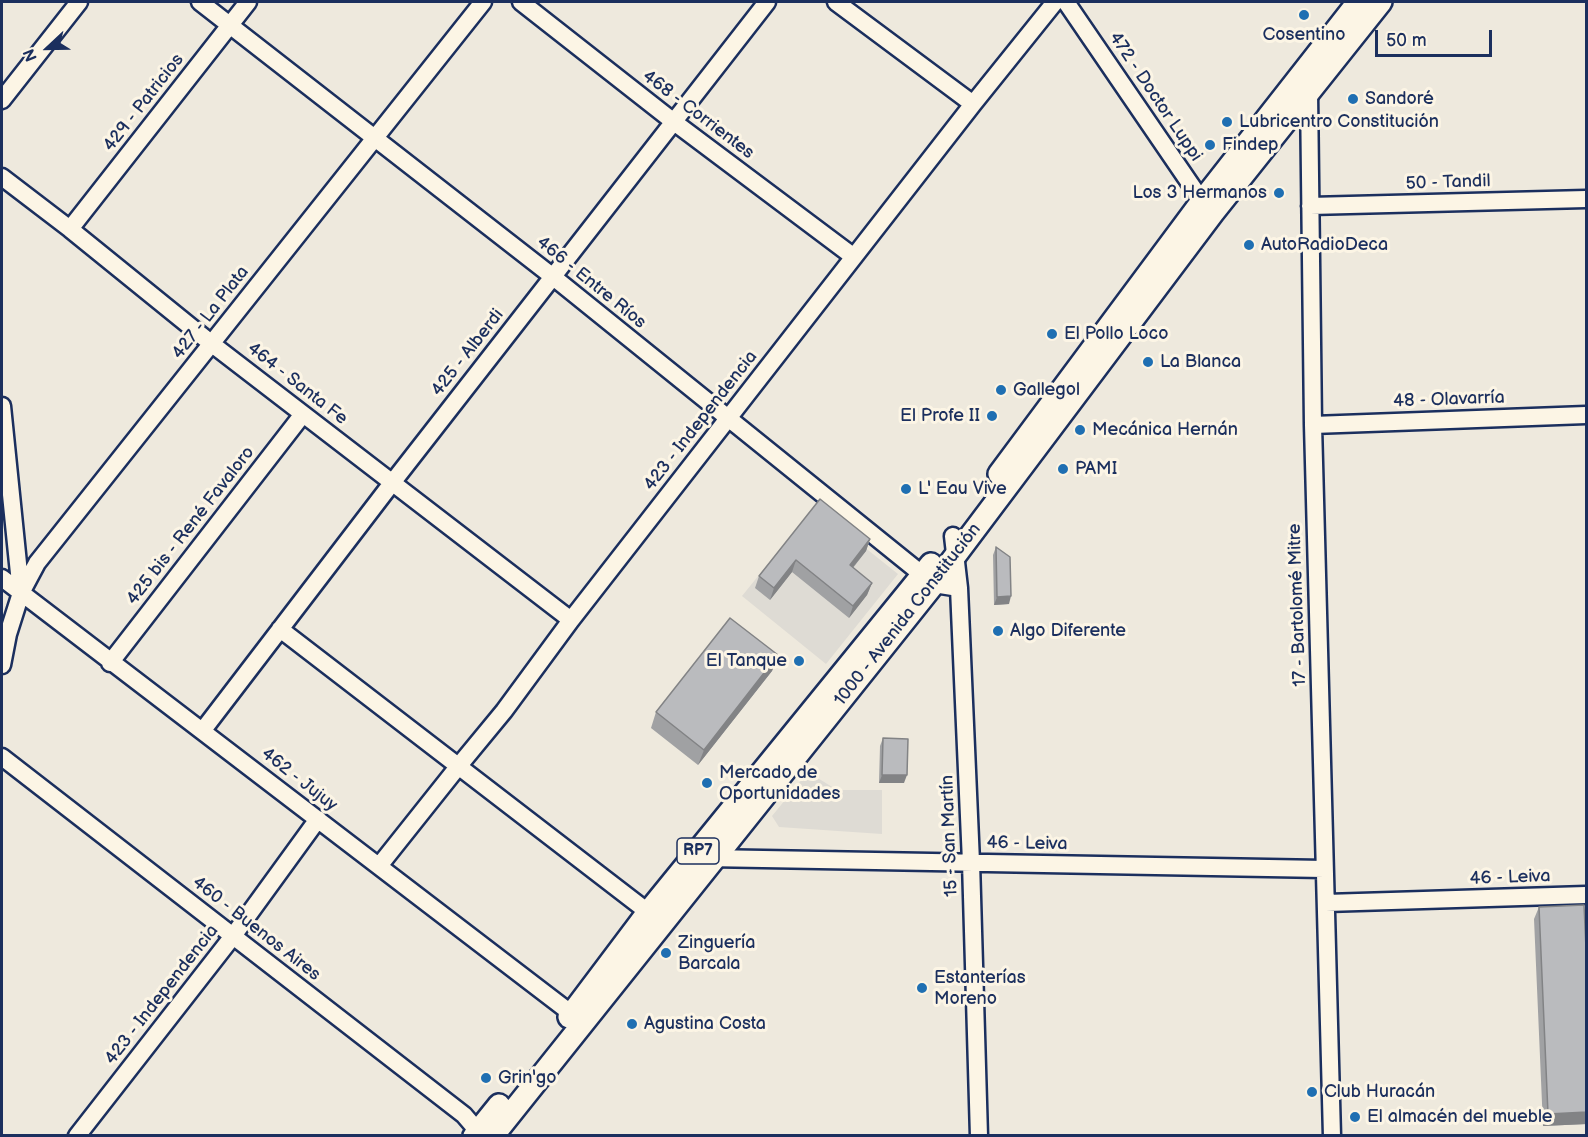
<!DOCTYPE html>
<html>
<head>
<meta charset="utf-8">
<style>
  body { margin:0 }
  #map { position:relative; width:1588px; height:1137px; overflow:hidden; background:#eee9dd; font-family:"Balsamiq Sans",sans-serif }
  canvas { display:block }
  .frame { position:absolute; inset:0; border:3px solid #1b2f5e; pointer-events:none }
  .north { position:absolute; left:18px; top:18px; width:60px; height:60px; -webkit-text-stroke:4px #fcf5e5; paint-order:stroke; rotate:248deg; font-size:16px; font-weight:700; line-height:24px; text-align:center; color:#1b2f5e }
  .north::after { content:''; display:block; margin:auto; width:21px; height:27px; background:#1b2f5e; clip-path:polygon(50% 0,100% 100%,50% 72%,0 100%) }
  .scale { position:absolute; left:1375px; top:30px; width:117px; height:27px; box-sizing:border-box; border:3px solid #1b2f5e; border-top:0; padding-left:8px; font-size:18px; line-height:21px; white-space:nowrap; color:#1b2f5e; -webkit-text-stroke:4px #fcf5e5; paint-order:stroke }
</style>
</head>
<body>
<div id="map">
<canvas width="1588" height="1137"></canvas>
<div class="frame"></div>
<div class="north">N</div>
<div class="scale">50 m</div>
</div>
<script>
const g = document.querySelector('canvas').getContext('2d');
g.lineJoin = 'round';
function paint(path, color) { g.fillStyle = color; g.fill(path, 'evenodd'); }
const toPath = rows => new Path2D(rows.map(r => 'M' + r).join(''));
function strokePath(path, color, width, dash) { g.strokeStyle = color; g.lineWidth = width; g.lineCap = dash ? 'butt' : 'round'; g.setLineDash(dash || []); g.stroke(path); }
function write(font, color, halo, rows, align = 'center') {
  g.font = font + ' "Balsamiq Sans",sans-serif'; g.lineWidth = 6; g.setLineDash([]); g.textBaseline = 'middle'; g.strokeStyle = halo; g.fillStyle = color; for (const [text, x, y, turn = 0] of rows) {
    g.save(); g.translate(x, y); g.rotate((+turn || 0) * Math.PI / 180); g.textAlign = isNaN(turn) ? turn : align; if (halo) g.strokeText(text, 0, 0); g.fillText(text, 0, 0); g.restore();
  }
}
paint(toPath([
  [814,507,898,574,826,664,742,596],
  [808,772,837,790,882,790,882,834,779,827,772,816]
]), '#dedbd4');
const minor = toPath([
  [200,2,552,276,934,584,959,588],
  [521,2,674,122,854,257],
  [836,2,973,104],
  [1066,2,1202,201,1209,208],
  [1306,89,1309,92,1313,425,1332,1136],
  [2,100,79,2],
  [2,177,70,229,212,344,571,620],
  [1310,206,1586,199],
  [70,229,248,2],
  [2,406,21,593],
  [1313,425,1586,415],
  [953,536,959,588,971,862,979,1136],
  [2,578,572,1014],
  [280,629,648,912],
  [110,663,303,414],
  [2,665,8,634,21,593,37,563,483,2],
  [203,730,392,483,767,2],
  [2,757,464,1115,482,1136],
  [707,858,1324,869],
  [379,866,457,768,504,711,571,620,973,104,1055,2],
  [1326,903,1586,895],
  [77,1136,233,936,318,819]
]);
const major = toPath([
  [999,474,1202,201,1358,2],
  [569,1017,648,912,931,564],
  [474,1136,499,1105],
  [493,1136,934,584,1213,213,1381,2]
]);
strokePath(minor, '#1b2f5e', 21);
strokePath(major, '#1b2f5e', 26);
strokePath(minor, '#fcf5e5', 16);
strokePath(major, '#fcf5e5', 21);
paint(toPath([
  [820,499,870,539,866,551,853,568,872,583,867,595,849,618,792,572,770,600,755,588,759,576],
  [996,547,1009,604,994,605,993,555],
  [778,655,772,671,698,765,651,728,656,712],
  [883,738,904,783,879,783,880,746],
  [1539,907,1587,970,1587,1124,1543,1126,1534,919]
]), '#a0a1a3');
paint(toPath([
  [870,539,866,551,845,577,850,565],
  [796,560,792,572,770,600,774,588],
  [872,583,867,595,849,618,853,606],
  [1011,596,1009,604,994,605,997,597],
  [778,655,772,671,698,765,704,750],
  [882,775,907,775,904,783,879,783],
  [1587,1112,1587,1124,1543,1126,1548,1114]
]), '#828385');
const building = toPath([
  [820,499,870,539,850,565,872,583,853,606,796,560,774,588,759,576,820,499],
  [996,547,1010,557,1011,596,997,597,996,547],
  [730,618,778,655,704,750,656,712,730,618],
  [883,738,908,739,907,775,882,775,883,738],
  [1584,905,1587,970,1587,1112,1548,1114,1539,907,1584,905]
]);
paint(building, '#babbbe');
strokePath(building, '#828385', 1.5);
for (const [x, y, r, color] of [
  [1304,15,6,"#1f6fb2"],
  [1353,99,6,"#1f6fb2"],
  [1227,122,6,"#1f6fb2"],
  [1210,145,6,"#1f6fb2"],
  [1279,193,6,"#1f6fb2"],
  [1249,245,6,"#1f6fb2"],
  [1052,334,6,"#1f6fb2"],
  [1148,362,6,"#1f6fb2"],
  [1001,390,6,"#1f6fb2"],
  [992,416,6,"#1f6fb2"],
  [1080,430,6,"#1f6fb2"],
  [1063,469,6,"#1f6fb2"],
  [906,489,6,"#1f6fb2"],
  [998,631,6,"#1f6fb2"],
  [799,661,6,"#1f6fb2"],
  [707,783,6,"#1f6fb2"],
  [666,953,6,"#1f6fb2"],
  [922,988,6,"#1f6fb2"],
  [632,1024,6,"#1f6fb2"],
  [486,1078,6,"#1f6fb2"],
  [1312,1092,6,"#1f6fb2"],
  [1355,1117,6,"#1f6fb2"]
]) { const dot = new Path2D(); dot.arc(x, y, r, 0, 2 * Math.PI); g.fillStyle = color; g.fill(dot); strokePath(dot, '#fcf5e5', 2); }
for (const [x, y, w] of [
  [698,851,42]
]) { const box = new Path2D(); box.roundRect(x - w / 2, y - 13, w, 26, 4.5); g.fillStyle = '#fcf5e5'; g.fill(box); strokePath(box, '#1b2f5e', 1.5); }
write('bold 16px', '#1b2f5e', null, [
  ["RP7",698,851]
]);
write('18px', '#1b2f5e', '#fcf5e5', [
  ["Cosentino",1304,35,"center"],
  ["Sandoré",1365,99],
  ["Lubricentro Constitución",1239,122],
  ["Findep",1222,145],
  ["Los 3 Hermanos",1267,193,"right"],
  ["AutoRadioDeca",1261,245],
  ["El Pollo Loco",1064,334],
  ["La Blanca",1160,362],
  ["Gallegol",1013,390],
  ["El Profe II",980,416,"right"],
  ["Mecánica Hernán",1092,430],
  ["PAMI",1075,469],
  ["L' Eau Vive",918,489],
  ["Algo Diferente",1010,631],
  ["El Tanque",787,661,"right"],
  ["Mercado de",719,773],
  ["Oportunidades",719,794],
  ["Zinguería",678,943],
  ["Barcala",678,964],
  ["Estanterías",934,978],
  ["Moreno",934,999],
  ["Agustina Costa",644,1024],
  ["Grin'go",498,1078],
  ["Club Huracán",1324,1092],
  ["El almacén del mueble",1367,1117]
], 'left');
write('18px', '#1b2f5e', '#fcf5e5', [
  ["472 - Doctor Luppi",1155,97,56],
  ["429 - Patricios",144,103,-52],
  ["468 - Corrientes",698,115,37],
  ["50 - Tandil",1448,183,-2],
  ["466 - Entre Ríos",591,283,39],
  ["427 - La Plata",211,313,-52],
  ["425 - Alberdi",468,353,-52],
  ["464 - Santa Fe",297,384,38],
  ["48 - Olavarría",1449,400,-2],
  ["423 - Independencia",701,421,-52],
  ["425 bis - René Favaloro",191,526,-52],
  ["17 - Bartolomé Mitre",1298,605,-92],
  ["1000 - Avenida Constitución",908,615,-52],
  ["462 - Jujuy",299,780,38],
  ["15 - San Martín",950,836,-92],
  ["46 - Leiva",1027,844,1],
  ["46 - Leiva",1510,878,-2],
  ["460 - Buenos Aires",256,929,38],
  ["423 - Independencia",162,995,-52]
]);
</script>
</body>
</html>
